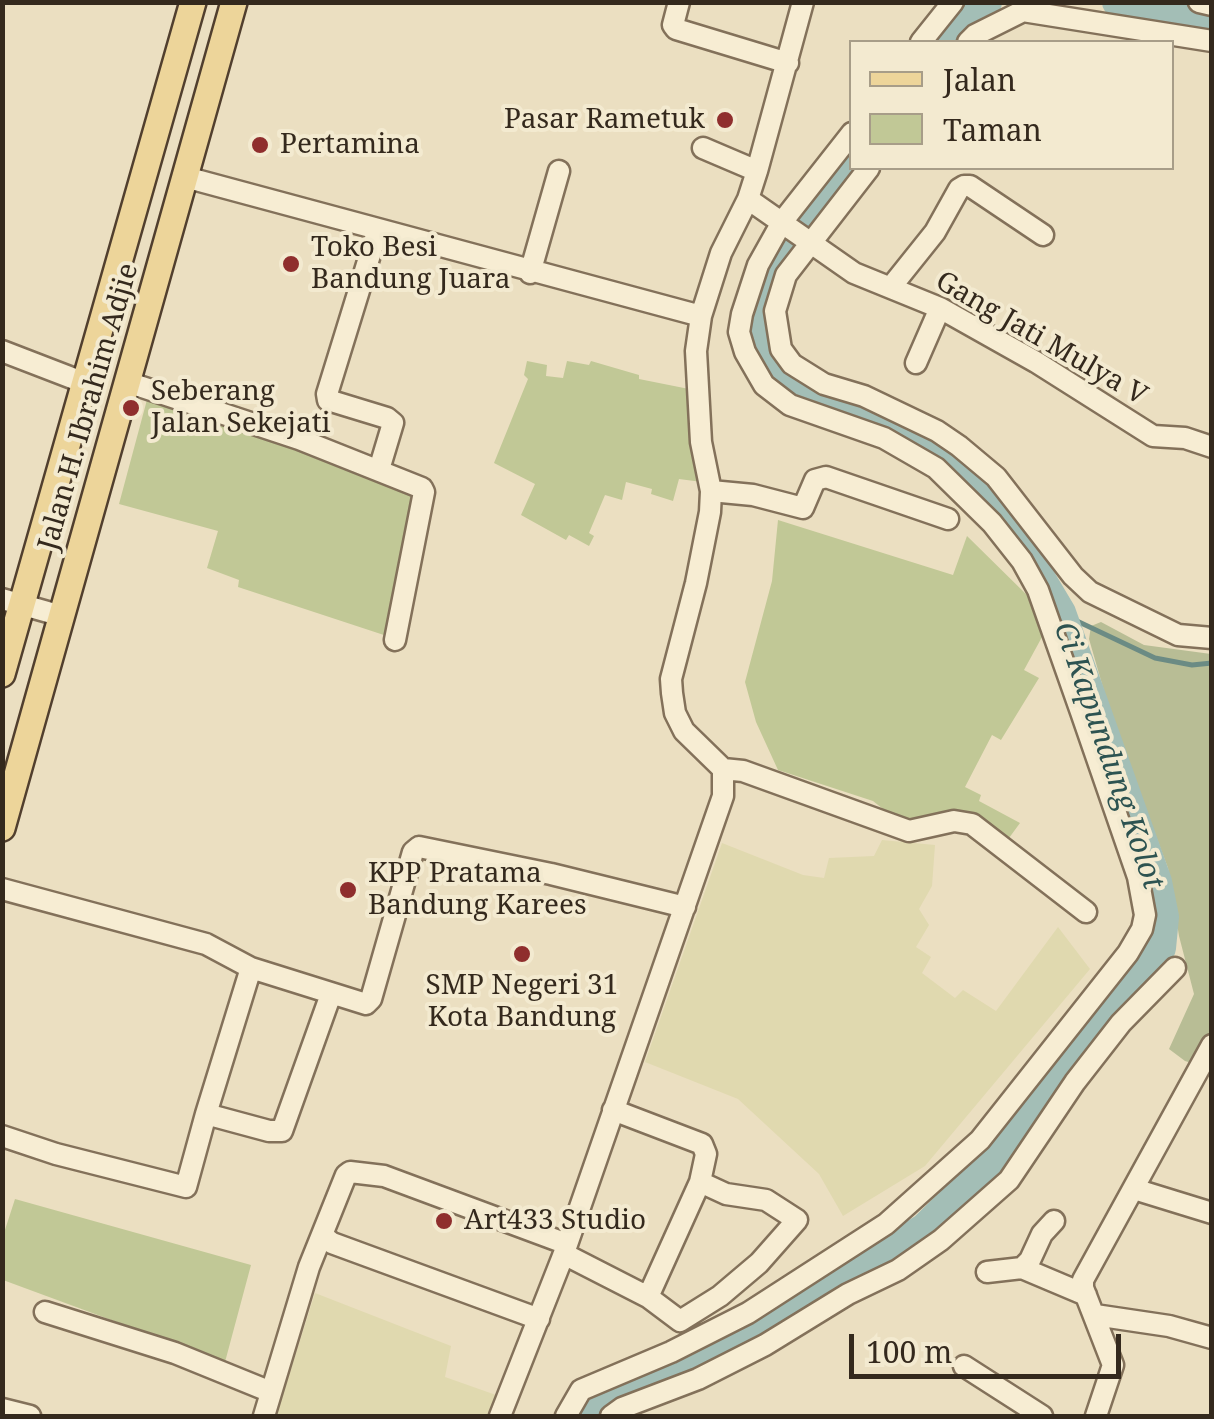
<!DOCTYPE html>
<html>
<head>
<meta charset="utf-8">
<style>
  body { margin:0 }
  #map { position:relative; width:1214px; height:1419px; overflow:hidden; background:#ebdfc1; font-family:"Noto Serif",serif }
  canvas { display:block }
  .frame { position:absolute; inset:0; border:5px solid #34291d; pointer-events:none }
  .legend { position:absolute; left:849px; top:40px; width:325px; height:130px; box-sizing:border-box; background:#f3ead0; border:2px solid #a79d88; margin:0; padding:12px 18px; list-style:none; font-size:30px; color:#34291d }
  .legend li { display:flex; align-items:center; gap:20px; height:50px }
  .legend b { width:50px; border:2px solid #a79d88 }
  .scale { position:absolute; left:849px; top:1334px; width:272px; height:45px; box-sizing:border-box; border:5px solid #34291d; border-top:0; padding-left:12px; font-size:30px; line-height:35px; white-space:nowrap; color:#34291d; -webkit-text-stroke:8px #f3ead0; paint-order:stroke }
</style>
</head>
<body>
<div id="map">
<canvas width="1214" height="1419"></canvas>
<div class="frame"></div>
<ul class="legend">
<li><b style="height:12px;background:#edd59a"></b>Jalan</li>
<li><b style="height:28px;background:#c1c896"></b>Taman</li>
</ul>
<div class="scale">100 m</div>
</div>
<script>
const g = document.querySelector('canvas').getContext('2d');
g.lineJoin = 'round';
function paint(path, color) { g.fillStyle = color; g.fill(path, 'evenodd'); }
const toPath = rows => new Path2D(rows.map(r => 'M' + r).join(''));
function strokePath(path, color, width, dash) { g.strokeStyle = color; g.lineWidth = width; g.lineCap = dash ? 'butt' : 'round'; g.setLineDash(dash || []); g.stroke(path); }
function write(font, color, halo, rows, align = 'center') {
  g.font = font + ' "Noto Serif",serif'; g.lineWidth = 8; g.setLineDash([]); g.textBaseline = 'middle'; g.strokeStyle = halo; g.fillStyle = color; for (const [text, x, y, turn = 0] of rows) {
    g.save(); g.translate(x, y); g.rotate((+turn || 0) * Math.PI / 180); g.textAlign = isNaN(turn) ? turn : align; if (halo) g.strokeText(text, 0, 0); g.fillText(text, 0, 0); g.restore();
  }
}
paint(toPath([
  [882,840,935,845,932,886,919,909,929,925,916,947,931,957,922,973,955,998,963,990,996,1011,1058,927,1090,969,925,1166,843,1216,819,1174,738,1099,645,1062,722,843,803,875,824,878,829,858,874,856],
  [315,1293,451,1346,445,1377,496,1395,488,1416,272,1416,278,1383,286,1385]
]), '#e0d9af');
paint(toPath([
  [527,361,547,365,546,376,563,378,567,361,589,365,591,361,639,375,639,379,694,390,702,482,679,479,673,501,651,494,652,489,626,482,622,500,605,495,589,533,594,536,589,546,569,535,566,540,521,515,535,484,494,463,528,379,524,375],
  [148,396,420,492,393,638,238,587,239,580,207,568,218,531,119,504],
  [778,520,953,575,967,536,1031,599,1042,637,1024,670,1039,678,1001,740,992,735,965,787,981,795,979,801,1020,823,1009,838,961,814,902,824,873,801,778,770,756,722,745,682,772,581],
  [15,1199,251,1265,225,1362,3,1280,3,1236]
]), '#c1c896');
paint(toPath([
  [1101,622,1144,645,1211,654,1211,1069,1185,1061,1169,1049,1194,994,1179,936,1168,868,1113,722,1089,639,1091,626]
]), '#b8bd95');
strokePath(toPath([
  [1060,613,1155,658,1192,665,1212,663]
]), '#6b8b84', 5);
strokePath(toPath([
  [1118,2,1212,19],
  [944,42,968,12,986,2],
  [588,1416,602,1399,781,1314,925,1229,996,1159,1160,948,1163,917,1156,882,1060,613,1013,534,962,463,899,426,790,382,770,362,761,332,761,306,772,269,852,164]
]), '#a3beb6', 32);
const minor = toPath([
  [679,2,673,25,676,29,788,63],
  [1199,2,1212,5],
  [921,42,953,2],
  [968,42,975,35,1023,11,1212,41],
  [703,148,757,171],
  [869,168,786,275,775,311,781,349,792,364,824,384,864,396,937,431,959,446,996,477,1073,576,1090,592,1178,635,1212,638],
  [185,177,701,316],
  [748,199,854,273,940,308,1036,362,1153,436,1185,438,1212,447],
  [377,232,327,394,328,400,387,418,393,423,381,463],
  [530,273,559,171],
  [891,287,935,232,959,189,964,186,970,186,1043,235],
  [2,351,85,383],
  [916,363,940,308],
  [127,382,299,439,422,488,424,492,395,640],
  [711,491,753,495,803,508,815,480,826,477,948,519],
  [2,599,62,616],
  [723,769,743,771,909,831,954,821,972,824,1086,912],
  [2,889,206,944,251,968,366,1004,371,999,413,852,419,847,551,874,685,907],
  [613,1110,702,1144,706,1154,700,1182],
  [206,1114,251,968],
  [2,1136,56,1154,186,1187,206,1114,269,1131,282,1131,331,994],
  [1134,1189,1212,1213],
  [322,1235,332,1243,539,1319],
  [564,1254,648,1297,680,1321,720,1296,759,1263,797,1220,766,1200,726,1194,700,1182,648,1297],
  [1022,1268,1030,1260,1042,1234,1054,1221],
  [987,1272,1022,1268,1086,1295],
  [45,1312,175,1353,271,1392],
  [1095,1315,1169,1326,1212,1338],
  [964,1366,1042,1416],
  [2,1409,30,1416],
  [264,1416,309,1267,346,1175,350,1172,384,1176,567,1244],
  [500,1416,563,1256,723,796,723,769,684,731,675,713,672,693,671,679,696,583,710,512,711,491,701,442,696,351,701,316,721,253,748,199,757,171,803,2],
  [566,1416,581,1390,671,1352,748,1313,886,1224,980,1140,1128,953,1142,929,1145,915,1138,877,1081,712,1038,590,1022,561,992,523,936,468,884,438,790,405,764,385,745,352,739,332,742,314,758,265,782,222,852,133],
  [611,1416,622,1408,698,1379,765,1345,848,1294,898,1270,941,1240,1009,1180,1075,1082,1121,1023,1175,968],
  [1096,1416,1113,1365,1083,1288,1083,1280,1212,1045]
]);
const major = toPath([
  [2,674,193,2],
  [2,828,234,2]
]);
strokePath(minor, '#83715a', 25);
strokePath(major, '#513f2e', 30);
strokePath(minor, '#f7edd3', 20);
strokePath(major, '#edd59a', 25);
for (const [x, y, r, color] of [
  [725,120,10,"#8f2e2d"],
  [260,145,10,"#8f2e2d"],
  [291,264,10,"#8f2e2d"],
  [131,408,10,"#8f2e2d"],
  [348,890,10,"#8f2e2d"],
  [522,954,10,"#8f2e2d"],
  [444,1221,10,"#8f2e2d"]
]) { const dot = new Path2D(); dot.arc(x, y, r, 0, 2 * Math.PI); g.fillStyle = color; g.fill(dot); strokePath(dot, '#f3ead0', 4); }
write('28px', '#34291d', '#f3ead0', [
  ["Pasar Rametuk",705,120,"right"],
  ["Pertamina",280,145],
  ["Toko Besi",311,248],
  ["Bandung Juara",311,280],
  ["Seberang",151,392],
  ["Jalan Sekejati",151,424],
  ["KPP Pratama",368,874],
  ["Bandung Karees",368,906],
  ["SMP Negeri 31",522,986,"center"],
  ["Kota Bandung",522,1018,"center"],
  ["Art433 Studio",464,1221]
], 'left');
write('28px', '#34291d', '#f3ead0', [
  ["Gang Jati Mulya V",1041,339,30],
  ["Jalan H. Ibrahim Adjie",89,407,-74]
]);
write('italic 30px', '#2d5351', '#f3ead0', [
  ["Ci Kapundung Kolot",1108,756,71]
]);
</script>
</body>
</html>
